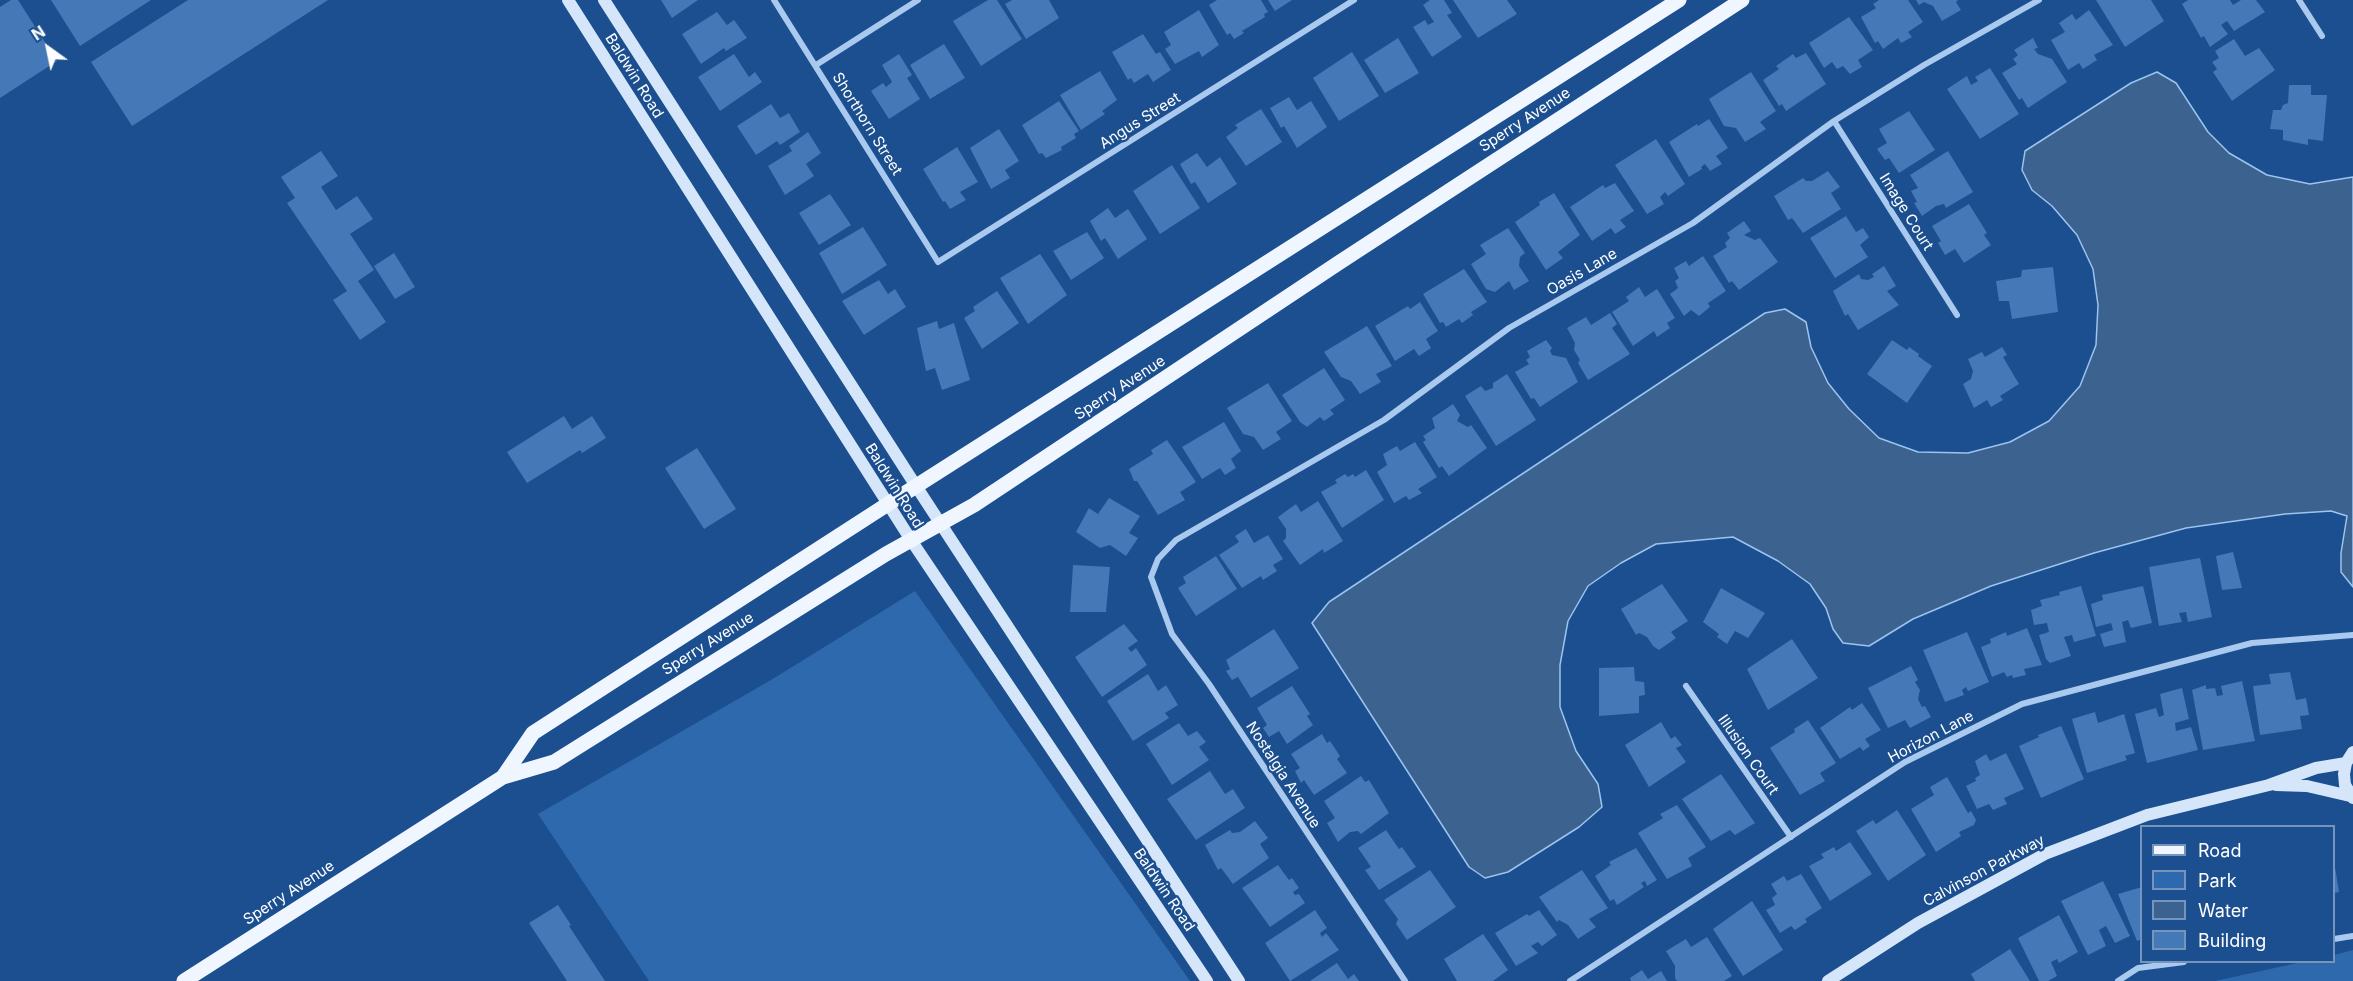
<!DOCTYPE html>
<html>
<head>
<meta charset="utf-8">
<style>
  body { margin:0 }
  #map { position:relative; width:2353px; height:981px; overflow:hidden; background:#1b4f8f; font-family:Inter,sans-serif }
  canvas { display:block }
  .legend { position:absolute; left:2140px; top:825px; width:195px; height:138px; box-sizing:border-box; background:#1b4f8f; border:2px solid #7695bc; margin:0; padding:8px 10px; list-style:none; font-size:18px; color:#fff }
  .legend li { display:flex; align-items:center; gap:12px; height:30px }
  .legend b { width:30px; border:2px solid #7695bc }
  .north { position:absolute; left:18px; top:18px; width:60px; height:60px; -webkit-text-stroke:4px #1b4f8f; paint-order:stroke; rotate:327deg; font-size:16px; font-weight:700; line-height:24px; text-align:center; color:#fff }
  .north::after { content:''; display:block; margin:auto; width:21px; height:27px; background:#fff; clip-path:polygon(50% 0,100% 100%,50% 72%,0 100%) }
</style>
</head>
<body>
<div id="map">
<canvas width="2353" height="981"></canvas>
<ul class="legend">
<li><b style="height:8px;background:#f0f6ff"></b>Road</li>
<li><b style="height:16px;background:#2e69ad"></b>Park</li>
<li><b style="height:16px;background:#3c6290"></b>Water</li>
<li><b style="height:16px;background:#4478b7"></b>Building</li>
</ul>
<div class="north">N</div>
</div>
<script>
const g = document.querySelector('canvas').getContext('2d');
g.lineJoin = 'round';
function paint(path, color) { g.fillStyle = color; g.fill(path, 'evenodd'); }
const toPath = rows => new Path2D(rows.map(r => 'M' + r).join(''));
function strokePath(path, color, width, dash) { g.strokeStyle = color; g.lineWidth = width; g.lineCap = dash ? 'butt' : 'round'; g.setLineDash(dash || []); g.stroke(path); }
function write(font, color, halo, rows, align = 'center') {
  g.font = font + ' Inter,sans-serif'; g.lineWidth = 4.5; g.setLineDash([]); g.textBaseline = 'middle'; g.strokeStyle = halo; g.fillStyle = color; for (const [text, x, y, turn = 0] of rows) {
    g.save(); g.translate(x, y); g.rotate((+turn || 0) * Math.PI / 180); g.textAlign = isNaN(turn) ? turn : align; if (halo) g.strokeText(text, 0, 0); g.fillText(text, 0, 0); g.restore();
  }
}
paint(toPath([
  [915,591,1190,981,649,981,538,814,771,680],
  [2353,950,2353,981,2215,981,2302,962,2334,962,2334,955]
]), '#2e69ad');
const water = toPath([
  [2157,72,2176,83,2208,132,2229,153,2267,175,2310,184,2353,177,2353,587,2341,572,2341,553,2347,516,2331,511,2285,514,2186,528,2094,553,1991,586,1913,619,1869,646,1843,643,1833,629,1826,608,1810,584,1778,561,1733,537,1656,544,1621,563,1588,586,1568,621,1560,665,1560,707,1576,751,1598,784,1602,807,1579,827,1508,872,1485,878,1469,867,1312,623,1329,602,1765,313,1785,309,1806,322,1811,347,1828,383,1849,409,1879,438,1918,452,1968,453,2010,442,2049,421,2080,386,2096,345,2098,305,2093,269,2077,235,2052,206,2032,190,2022,170,2025,151,2131,83,2157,72]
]);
paint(water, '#3c6290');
strokePath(water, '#9cc4f0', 1.5);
paint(toPath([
  [11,0,18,0,57,61,0,98,0,7],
  [51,0,151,0,80,46],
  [188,0,328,0,132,126,91,62],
  [661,0,698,0,672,18],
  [988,0,997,0,1022,39,981,66,953,21],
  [1012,0,1049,0,1059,18,1026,39,1005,4],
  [1217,0,1261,0,1268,12,1264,14,1265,17,1242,31,1244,33,1234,39,1230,33,1227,35,1209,5],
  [1268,0,1292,0,1275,11],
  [1430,0,1444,0,1452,13,1447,15,1462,37,1432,57,1413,27,1425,20,1428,25,1434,22,1423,5],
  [1453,0,1507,0,1517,14,1478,38],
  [1879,0,1908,0,1923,22,1908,32,1912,37,1901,43,1898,38,1883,49,1878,41,1875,43,1861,17,1876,8,1873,4],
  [1916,0,1958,0,1956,2,1961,10,1942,21,1933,6,1924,2,1919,5],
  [2096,0,2151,0,2164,21,2125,47],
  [2188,0,2230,0,2233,5,2241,0,2256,0,2265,12,2234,31,2227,21,2221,25,2228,34,2210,47,2204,36,2201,38,2182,4],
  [1199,10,1219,45,1202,57,1199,51,1175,64,1165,49,1171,45,1164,32],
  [2089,10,2113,45,2094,55,2097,60,2083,69,2079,63,2068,70,2051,40,2065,32,2059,23,2072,14,2076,20],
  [717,12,727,25,734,20,747,38,726,51,724,48,701,64,682,34],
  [1849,17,1873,50,1858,60,1862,67,1850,74,1843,66,1837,69,1832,62,1824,68,1809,43],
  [1143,34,1156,54,1160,52,1171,70,1153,82,1148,74,1134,83,1131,78,1128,80,1112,52],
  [1398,38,1419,73,1385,93,1364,60],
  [2033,38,2038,48,2034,49,2038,54,2052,59,2067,82,2028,108,2022,98,2019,100,2002,73,2017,64,2013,59,2018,55,2014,50],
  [2234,39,2245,56,2259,48,2275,70,2232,101,2213,72,2217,69,2212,62,2219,58,2215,51],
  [944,44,965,78,930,99,910,65],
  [1352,52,1379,96,1339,121,1313,78],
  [1806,53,1826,84,1786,111,1782,104,1779,106,1763,80,1779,69,1776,66,1793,54,1796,58],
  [734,54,749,77,755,72,762,82,720,111,698,77],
  [899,54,912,75,907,78,920,99,889,119,871,91,883,83,886,87,892,82,882,65],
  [1990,68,2019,114,1980,139,1947,89,1967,76,1971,85,1978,81,1975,77],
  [1100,71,1117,100,1102,111,1105,114,1081,130,1060,95],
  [1751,72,1776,111,1760,122,1766,129,1745,142,1736,128,1724,126,1709,99],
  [2289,85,2311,85,2311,95,2327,95,2323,141,2308,139,2308,145,2283,140,2283,130,2270,129,2273,110,2281,110,2283,105,2288,103],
  [1289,97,1297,110,1311,101,1327,127,1297,148,1284,126,1281,128,1270,108],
  [1059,101,1079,131,1074,134,1076,138,1061,147,1062,150,1046,158,1042,153,1039,154,1022,125],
  [771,104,780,118,789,113,800,132,780,145,777,141,756,155,737,126],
  [1261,109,1282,142,1246,166,1226,137,1238,128,1235,125],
  [1909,111,1935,150,1899,173,1889,158,1885,160,1877,149,1887,143,1879,129],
  [1709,119,1728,148,1716,156,1722,164,1710,171,1705,164,1701,167,1702,169,1689,177,1669,142,1697,124,1698,126],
  [999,129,1019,161,1005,170,1010,178,991,189,970,148],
  [808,132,821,153,806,164,814,176,785,195,768,166,792,151,789,146],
  [1656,139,1685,184,1668,196,1665,192,1660,197,1664,204,1647,214,1615,165],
  [957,147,978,182,960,192,966,200,950,209,945,201,943,202,923,169],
  [321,151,338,176,321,187,336,210,357,196,373,219,350,234,374,270,358,281,386,322,360,340,333,300,347,291,287,203,295,198,281,177],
  [1948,151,1973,192,1946,208,1944,204,1936,206,1922,216,1914,203,1917,202,1911,191,1918,188,1910,175],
  [1197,153,1207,167,1220,157,1237,184,1208,203,1195,182,1191,184,1180,164],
  [1172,165,1200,208,1160,234,1133,191],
  [1828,171,1840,187,1831,193,1841,209,1803,233,1792,218,1788,220,1774,196,1803,178,1806,181,1812,181],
  [1615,183,1634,211,1620,220,1626,227,1615,234,1611,228,1592,241,1570,207,1603,185,1605,188],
  [1554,193,1580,235,1558,252,1563,258,1546,270,1515,222,1540,205,1539,202],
  [830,194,851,225,819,245,799,213],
  [1969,204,1987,233,1984,235,1991,245,1964,263,1955,249,1945,255,1938,243,1941,241,1932,226],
  [1108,208,1115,218,1128,209,1147,239,1118,259,1105,238,1101,241,1090,221],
  [1846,216,1856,232,1863,228,1869,237,1860,245,1868,257,1835,278,1810,238],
  [1744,221,1751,231,1744,235,1755,240,1760,238,1778,262,1739,290,1732,281,1729,283,1713,256,1727,247,1725,243,1730,238,1727,233],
  [863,227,887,265,842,294,819,253],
  [1508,228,1525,253,1520,257,1519,266,1529,281,1514,290,1509,281,1495,292,1486,289,1471,264,1486,254,1480,245],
  [1087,232,1104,258,1071,280,1053,251],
  [394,253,415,287,395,299,374,266],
  [1040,254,1067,295,1028,324,1000,278],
  [1703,256,1726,291,1708,303,1710,307,1699,316,1691,310,1684,316,1670,294,1678,288,1675,281,1679,278,1674,268,1686,261,1689,266],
  [1884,266,1896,286,1887,291,1899,305,1858,330,1848,314,1845,316,1833,291,1859,274,1861,279,1868,280,1874,277,1872,274],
  [2053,267,2058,312,2012,319,2009,301,1999,301,1996,281,2021,277,2022,270],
  [1464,269,1487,302,1471,312,1473,315,1462,323,1459,319,1446,327,1443,322,1440,323,1423,294],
  [879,280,888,294,895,289,906,307,864,335,842,301],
  [1639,287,1645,297,1657,289,1675,318,1667,323,1670,328,1657,337,1654,331,1633,346,1612,312,1629,301,1626,297],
  [997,291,1019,323,982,349,964,318,975,311,973,307],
  [1420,302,1438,331,1426,339,1431,348,1419,356,1414,349,1395,361,1375,326,1408,306,1410,309],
  [1610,313,1617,324,1612,328,1630,354,1588,380,1578,363,1580,360,1574,350,1575,343,1567,328,1586,317,1591,325],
  [937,321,939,329,954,323,970,380,942,390,935,368,926,371,917,328],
  [1367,326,1392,366,1376,374,1381,382,1360,394,1351,381,1341,377,1324,352],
  [1546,340,1552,348,1550,351,1552,355,1566,358,1578,382,1540,407,1534,398,1531,399,1515,372,1529,364,1526,360,1530,357,1527,351],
  [1892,340,1907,350,1909,347,1919,354,1918,356,1932,366,1907,403,1867,374],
  [2002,347,2007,355,2003,357,2019,384,2000,396,2003,400,1991,407,1987,400,1974,408,1963,384,1971,379,1973,371,1968,359,1982,352,1985,357],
  [1324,368,1345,400,1330,410,1334,414,1324,421,1320,417,1307,427,1300,422,1282,395],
  [1507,374,1536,420,1496,446,1465,396,1481,386,1485,391,1493,388,1493,383],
  [1268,383,1292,421,1276,432,1281,439,1263,450,1254,437,1243,434,1227,408],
  [1453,404,1460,415,1457,421,1468,427,1471,425,1487,448,1449,476,1442,466,1439,468,1423,442,1426,440,1423,436,1435,428,1432,418],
  [564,416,572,429,592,416,606,438,582,453,580,450,527,483,507,452],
  [1224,422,1241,451,1231,459,1236,468,1225,475,1220,468,1202,479,1182,447],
  [1167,440,1196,482,1180,492,1185,500,1158,515,1137,481,1134,481,1129,469,1153,454,1151,450],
  [1415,442,1437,477,1418,489,1422,493,1409,500,1406,496,1394,503,1377,472,1387,465,1383,454,1397,446,1400,451],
  [697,448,736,509,704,529,665,468],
  [1366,470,1384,500,1342,528,1321,492,1337,483,1335,480,1345,474,1348,477,1353,474,1355,477],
  [1109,498,1140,516,1129,533,1138,538,1126,556,1110,545,1100,548,1076,532,1089,508,1098,514],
  [1318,501,1343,541,1324,553,1323,549,1300,565,1283,541,1286,538,1286,529,1278,517,1296,504,1301,512],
  [1246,529,1254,543,1268,535,1283,559,1273,565,1277,571,1263,580,1261,576,1242,588,1219,555,1239,542,1235,536],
  [2233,552,2242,588,2222,590,2216,556],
  [1216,556,1237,589,1196,616,1178,588,1186,583,1183,577],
  [2200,558,2212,617,2188,622,2186,612,2179,613,2182,622,2159,626,2149,567],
  [1073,565,1110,567,1106,612,1070,612],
  [1662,584,1688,621,1671,632,1676,638,1659,650,1653,646,1647,637,1639,633,1636,635,1621,609],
  [2081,586,2096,636,2074,642,2072,635,2064,637,2071,656,2050,663,2046,659,2039,635,2049,632,2047,623,2034,625,2031,610,2042,606,2040,600,2060,595,2059,592],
  [2143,586,2152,623,2131,628,2128,620,2122,622,2126,642,2104,647,2100,634,2113,630,2111,623,2096,627,2091,604,2103,600,2102,595],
  [1721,588,1765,613,1748,638,1735,631,1727,644,1717,637,1719,634,1703,622],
  [1124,624,1138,641,1128,648,1131,652,1136,648,1147,665,1102,697,1075,657],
  [2027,628,2042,665,2024,669,2026,675,2013,678,2012,675,2007,677,2004,672,1992,677,1981,647,1991,643,1990,639,2006,632,2007,636],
  [1274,629,1299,668,1251,698,1238,677,1232,680,1226,671,1230,669,1226,660],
  [1967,632,1989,682,1968,691,1966,687,1962,690,1964,695,1945,702,1923,650],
  [1792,639,1818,678,1768,710,1747,669],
  [1911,666,1918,680,1915,682,1920,690,1918,699,1922,707,1925,706,1931,717,1910,728,1905,720,1888,728,1868,688],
  [1634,667,1635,681,1644,682,1645,695,1639,696,1639,713,1599,716,1599,668],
  [2290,672,2296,700,2306,698,2309,715,2300,716,2302,729,2260,735,2253,686,2271,684,2269,674],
  [1148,674,1158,691,1166,685,1178,705,1165,713,1169,718,1133,741,1107,701],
  [2242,681,2255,741,2203,750,2192,690,2206,685,2206,689,2215,688,2217,696,2223,695,2221,686],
  [1292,686,1310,714,1307,716,1313,725,1287,744,1279,731,1269,737,1263,728,1267,725,1257,708],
  [2182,688,2189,719,2175,723,2176,731,2191,727,2198,750,2147,763,2135,714,2156,708,2159,717,2164,715,2160,694],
  [1862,703,1881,730,1865,739,1870,746,1863,751,1860,747,1840,759,1820,728,1850,707,1852,710],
  [2095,712,2098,723,2124,714,2135,753,2125,756,2127,760,2087,773,2072,719],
  [1808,720,1836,763,1820,773,1825,781,1800,795,1770,748,1795,732,1794,729],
  [1661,722,1671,739,1675,736,1682,745,1676,748,1686,762,1649,787,1625,745],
  [1179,723,1188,736,1197,731,1206,742,1199,747,1209,760,1172,785,1146,744],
  [2061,726,2084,779,2041,798,2019,746,2039,737,2038,735],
  [1322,734,1327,743,1330,741,1340,756,1337,759,1347,773,1314,795,1304,780,1301,783,1295,771,1300,768,1291,754],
  [2006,753,2024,789,2004,798,2007,804,1993,810,1989,804,1977,809,1966,786,1976,781,1975,778,1980,775,1975,761,1986,754,1990,761],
  [1210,771,1225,794,1233,789,1245,808,1196,840,1167,799],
  [1721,774,1755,823,1735,835,1730,830,1711,841,1682,799],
  [1361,776,1365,782,1369,780,1389,813,1361,834,1358,831,1350,832,1338,842,1327,823,1335,818,1324,801],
  [1947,777,1968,813,1971,811,1976,820,1974,825,1959,832,1961,836,1936,852,1911,809,1934,795,1930,787],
  [1677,805,1706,847,1688,858,1692,866,1667,879,1638,833,1663,818,1660,814],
  [1897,810,1926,855,1888,881,1856,831,1873,820,1876,824],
  [1255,821,1268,838,1260,844,1269,858,1233,884,1221,868,1218,870,1205,845,1230,830,1232,833,1240,832],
  [1386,830,1399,849,1402,847,1416,867,1379,890,1365,870,1371,867,1358,848],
  [1850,842,1872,874,1830,901,1809,866,1824,858,1821,854,1834,847,1836,851],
  [1636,848,1657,880,1647,886,1645,881,1641,883,1644,887,1617,905,1614,899,1610,901,1595,876,1611,865,1609,862],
  [2334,861,2339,892,2334,893],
  [1278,865,1289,880,1292,878,1299,888,1293,892,1295,895,1299,894,1305,903,1270,927,1242,888],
  [1430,870,1456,907,1407,940,1396,924,1398,919,1384,900],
  [1582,870,1608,908,1589,919,1596,927,1578,939,1568,925,1559,920,1557,922,1539,897],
  [1801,874,1822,908,1805,919,1807,922,1795,930,1791,926,1780,933,1766,910,1775,905,1772,898,1777,894,1771,884,1784,876,1787,881],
  [2103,881,2130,936,2115,943,2106,926,2099,930,2106,946,2088,955,2061,901],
  [2142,887,2142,939,2137,941,2118,894],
  [1752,901,1783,950,1743,976,1713,929],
  [558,905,571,925,569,926,605,981,567,981,529,923],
  [1315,910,1327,928,1320,933,1322,937,1326,933,1339,950,1290,981,1265,943],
  [1539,910,1557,935,1542,946,1538,942,1531,946,1538,953,1516,966,1495,933,1527,914,1529,916],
  [2059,915,2078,952,2059,963,2057,959,2051,962,2057,976,2048,981,2039,981,2018,938],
  [1483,934,1508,970,1493,981,1457,981,1444,959],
  [1707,937,1732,976,1724,981,1677,981,1675,978,1675,966,1666,951,1686,939,1691,947],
  [2010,949,2030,981,1975,981,1971,974],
  [1337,963,1348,979,1354,974,1359,981,1310,981],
  [1642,970,1648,979,1661,971,1667,981,1631,981,1630,978]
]), '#4478b7');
strokePath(toPath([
  [774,0,938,262,1354,0],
  [2299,0,2322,36],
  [816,65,918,0],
  [1834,121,1957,315],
  [1686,686,1791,837],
  [2334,939,2353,936],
  [1405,981,1209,684,1172,634,1151,577,1158,559,1176,540,1384,420,1509,328,1693,223,1834,121,1924,65,2039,0],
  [1570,981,1905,762,2022,704,2252,643,2353,635],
  [2118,981,2138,968,2184,962]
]), '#a9c9ee', 6);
strokePath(toPath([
  [568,0,911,540,1207,981],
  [604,0,916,486,1239,981],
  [2353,752,2346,763,2344,774,2345,785,2353,798],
  [2276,785,2307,786,2350,796],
  [1828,981,1918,923,2045,854,2147,815,2269,785,2316,768,2346,763]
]), '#d6e6fa', 12);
strokePath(toPath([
  [503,777,533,733,888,504,1679,0],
  [184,981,503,777,554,762,886,554,974,505,1340,262,1742,0]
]), '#f0f6ff', 15);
write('15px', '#fff', '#1b4f8f', [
  ["Baldwin Road",634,76,58],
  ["Sperry Avenue",1525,120,-33],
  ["Angus Street",1140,121,-32],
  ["Shorthorn Street",867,124,58],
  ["Image Court",1906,212,58],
  ["Oasis Lane",1582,272,-30],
  ["Sperry Avenue",1120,388,-33],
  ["Baldwin Road",894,486,58],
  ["Sperry Avenue",708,644,-32],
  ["Horizon Lane",1931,737,-28],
  ["Illusion Court",1748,755,55],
  ["Nostalgia Avenue",1283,775,57],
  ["Calvinson Parkway",1984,871,-28],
  ["Baldwin Road",1164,890,56],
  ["Sperry Avenue",289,893,-33]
]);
</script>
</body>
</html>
